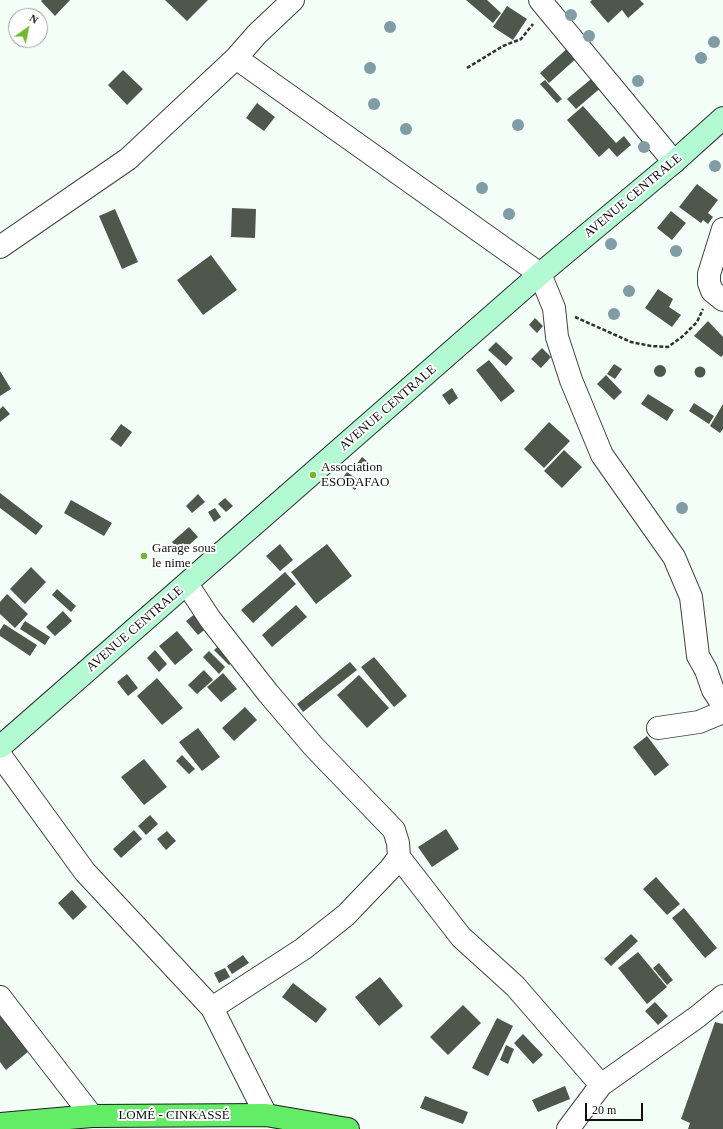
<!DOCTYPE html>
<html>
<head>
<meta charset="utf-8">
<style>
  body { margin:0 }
  #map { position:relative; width:723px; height:1129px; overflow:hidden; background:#f2fef7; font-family:"Times New Roman",serif }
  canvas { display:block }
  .north { position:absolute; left:8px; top:8px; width:40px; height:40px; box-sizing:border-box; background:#fff; border:1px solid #9f9f9f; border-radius:50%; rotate:33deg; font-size:11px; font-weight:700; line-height:16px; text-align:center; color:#0f0f0f }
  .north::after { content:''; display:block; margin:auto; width:14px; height:18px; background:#72b82f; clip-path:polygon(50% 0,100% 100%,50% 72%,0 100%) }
  .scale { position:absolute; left:585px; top:1103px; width:58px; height:18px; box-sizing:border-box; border:2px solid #0f0f0f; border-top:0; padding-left:5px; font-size:12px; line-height:14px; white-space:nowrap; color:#0f0f0f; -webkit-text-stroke:3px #fff; paint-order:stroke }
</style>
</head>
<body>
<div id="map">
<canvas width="723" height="1129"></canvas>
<div class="north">N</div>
<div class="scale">20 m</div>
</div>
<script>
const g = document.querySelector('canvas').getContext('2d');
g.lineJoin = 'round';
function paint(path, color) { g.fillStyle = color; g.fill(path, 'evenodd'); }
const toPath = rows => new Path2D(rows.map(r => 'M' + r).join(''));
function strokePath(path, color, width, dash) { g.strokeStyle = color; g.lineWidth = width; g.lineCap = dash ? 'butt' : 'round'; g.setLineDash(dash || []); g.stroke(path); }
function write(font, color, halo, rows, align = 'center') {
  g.font = font + ' "Times New Roman",serif'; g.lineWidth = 4; g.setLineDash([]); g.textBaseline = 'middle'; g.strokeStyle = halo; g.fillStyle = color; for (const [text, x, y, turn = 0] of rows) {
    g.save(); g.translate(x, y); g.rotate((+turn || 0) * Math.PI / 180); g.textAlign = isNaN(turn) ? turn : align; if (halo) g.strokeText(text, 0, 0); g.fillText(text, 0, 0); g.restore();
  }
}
paint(toPath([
  [42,0,70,0,55,16,41,1],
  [165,0,208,0,187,21],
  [466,0,487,0,501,13,493,23],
  [592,0,640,0,644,4,628,18,622,10,608,23,590,2],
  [507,6,527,19,513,40,493,27],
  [570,46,579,56,549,83,540,73],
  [123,70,143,89,127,105,108,85],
  [596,75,604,85,576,109,567,99],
  [545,80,562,99,557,103,540,84],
  [257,103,275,117,264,131,246,118],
  [583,106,616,143,624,136,631,145,617,157,609,148,599,157,567,120],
  [697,184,718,200,708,213,713,217,708,224,703,220,701,223,679,207],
  [232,208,256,209,255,238,231,237],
  [115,209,138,262,122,269,99,216],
  [671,211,686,223,672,240,657,228],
  [211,255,237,290,203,315,177,280],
  [658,289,673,299,669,307,681,315,672,327,645,308],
  [535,318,543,326,537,333,529,325],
  [708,321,723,337,723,355,721,357,694,336],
  [496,342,513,358,506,366,488,350],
  [542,348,551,357,541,368,531,359],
  [489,360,515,391,501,402,476,370],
  [614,364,622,369,615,379,607,374],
  '654 371a6 6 0 1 1 12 0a6 6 0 1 1-12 0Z',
  '694.5 372a5.5 5.5 0 1 1 11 0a5.5 5.5 0 1 1-11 0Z',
  [0,371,11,389,0,396],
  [606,375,622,392,614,400,597,384],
  [452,388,458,398,449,405,442,395],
  [648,394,674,410,667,421,641,404],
  [694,403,714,416,709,424,689,411],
  [723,404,723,429,720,433,710,426],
  [3,406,10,414,0,422,0,409],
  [549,422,570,441,544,468,524,449],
  [121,424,132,432,121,447,110,439],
  [564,450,582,467,562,488,544,471],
  [362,457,373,466,367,473,356,465],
  [347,472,361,482,355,490,341,480],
  [0,493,43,526,36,535,0,508],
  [198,494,205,502,192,513,186,506],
  [225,498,233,506,226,512,218,504],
  [71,500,112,523,104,536,64,513],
  [215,508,221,517,214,522,208,512],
  [189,527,198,537,181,552,172,542],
  [280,544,293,560,280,571,266,556],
  [327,544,352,576,316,604,291,572],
  [31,567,46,582,25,604,10,589],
  [285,572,296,584,253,623,241,610],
  [57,589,76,606,71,612,52,595],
  [7,594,28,614,15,628,0,614,0,602],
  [296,605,307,617,272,647,262,635],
  [63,611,72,621,55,636,46,627],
  [196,613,208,627,198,635,186,621],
  [25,621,50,637,45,645,20,629],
  [4,624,37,645,30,656,0,636,0,630],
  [177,631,193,650,175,665,159,646],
  [222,643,236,659,229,665,214,650],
  [155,650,167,664,159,672,147,658],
  [209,651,225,667,219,674,203,657],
  [374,657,407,696,394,707,361,667],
  [350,662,357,670,303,712,297,704],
  [204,670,213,680,197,694,188,685],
  [223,673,237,689,221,702,207,687],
  [127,674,138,688,128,696,117,682],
  [359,675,389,708,367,728,337,695],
  [157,678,183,708,162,725,137,696],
  [245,707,257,720,234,741,222,728],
  [198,728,220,757,202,771,179,742],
  [647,736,669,765,655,776,633,747],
  [182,755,195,769,189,774,176,761],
  [144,759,167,787,144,805,121,777],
  [150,815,158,824,146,835,138,826],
  [446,829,459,849,432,867,418,847],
  [134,830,142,839,121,858,113,849],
  [167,831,176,841,166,850,157,839],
  [656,877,680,904,667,915,643,889],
  [72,890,87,907,73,920,58,903],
  [684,908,717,948,705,958,672,918],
  [631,934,638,941,611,966,604,959],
  [638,952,667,987,647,1004,618,968],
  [243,955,249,963,232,974,227,966],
  [659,963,673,980,667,985,653,968],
  [225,968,230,977,219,983,214,973],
  [380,977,403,1006,379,1026,355,997],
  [293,983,327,1009,316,1023,282,997],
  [655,1002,668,1016,658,1025,645,1011],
  [463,1005,481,1023,448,1055,430,1037],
  [0,1016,29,1051,6,1070,0,1062],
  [497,1018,513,1026,488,1076,472,1068],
  [715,1022,723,1024,723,1129,688,1129,690,1123,681,1119],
  [523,1034,543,1055,533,1064,514,1043],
  [506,1045,514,1049,508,1064,500,1060],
  [565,1086,570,1099,538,1112,532,1100],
  [425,1096,468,1112,463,1124,420,1108]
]), '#4d574c');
const street = toPath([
  [540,0,674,162],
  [236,58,540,274,554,308,557,337,571,380,602,455,674,557,691,597,698,656,706,670,713,690,723,705],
  [723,229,709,274,709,283,712,291,723,300],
  [0,247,128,159,236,58,257,34,293,0],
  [187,584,210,619,268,693,314,747,394,830,398,843,399,857,390,869,346,915,303,949,212,1008,266,1115],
  [658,728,699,722,723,712],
  [0,755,85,872,212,1008],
  [399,857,461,937,515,986,601,1085],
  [0,997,92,1116],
  [568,1129,601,1085,697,1017,723,996]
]);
const secondary = toPath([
  [0,747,540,274,674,162,723,118]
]);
const highway = toPath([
  [0,1124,92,1116,266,1115,348,1129]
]);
strokePath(street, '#424242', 24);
strokePath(secondary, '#313131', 24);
strokePath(highway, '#202020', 24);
strokePath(toPath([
  [467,68,503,46,521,39,533,24],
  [575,317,631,342,651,346,668,347,683,336,697,322,703,309]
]), '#313131', 2.5, [4, 2]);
strokePath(street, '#fff', 22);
strokePath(secondary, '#b2fad2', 22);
strokePath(highway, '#63ec65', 22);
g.fillStyle = '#809da6';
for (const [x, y] of [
  [571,15],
  [390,27],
  [589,36],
  [714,42],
  [701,58],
  [370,68],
  [638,81],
  [374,104],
  [518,125],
  [406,129],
  [644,147],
  [715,166],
  [482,188],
  [509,214],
  [611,244],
  [676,251],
  [629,291],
  [614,314],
  [682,508]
]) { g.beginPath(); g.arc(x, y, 6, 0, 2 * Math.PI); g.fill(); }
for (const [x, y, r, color] of [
  [313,475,4,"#72b82f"],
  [144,556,4,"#72b82f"]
]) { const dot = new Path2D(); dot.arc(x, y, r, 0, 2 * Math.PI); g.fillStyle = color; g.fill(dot); strokePath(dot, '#fff', 1.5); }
write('13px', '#0f0f0f', '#fff', [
  ["AVENUE CENTRALE",633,196,-40],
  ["AVENUE CENTRALE",388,408,-41],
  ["AVENUE CENTRALE",135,629,-41],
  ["LOMÉ - CINKASSÉ",174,1116]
]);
write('13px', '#0f0f0f', '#fff', [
  ["Association",321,468],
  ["ESODAFAO",321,483],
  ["Garage sous",152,549],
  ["le nime",152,564]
], 'left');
</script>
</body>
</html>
